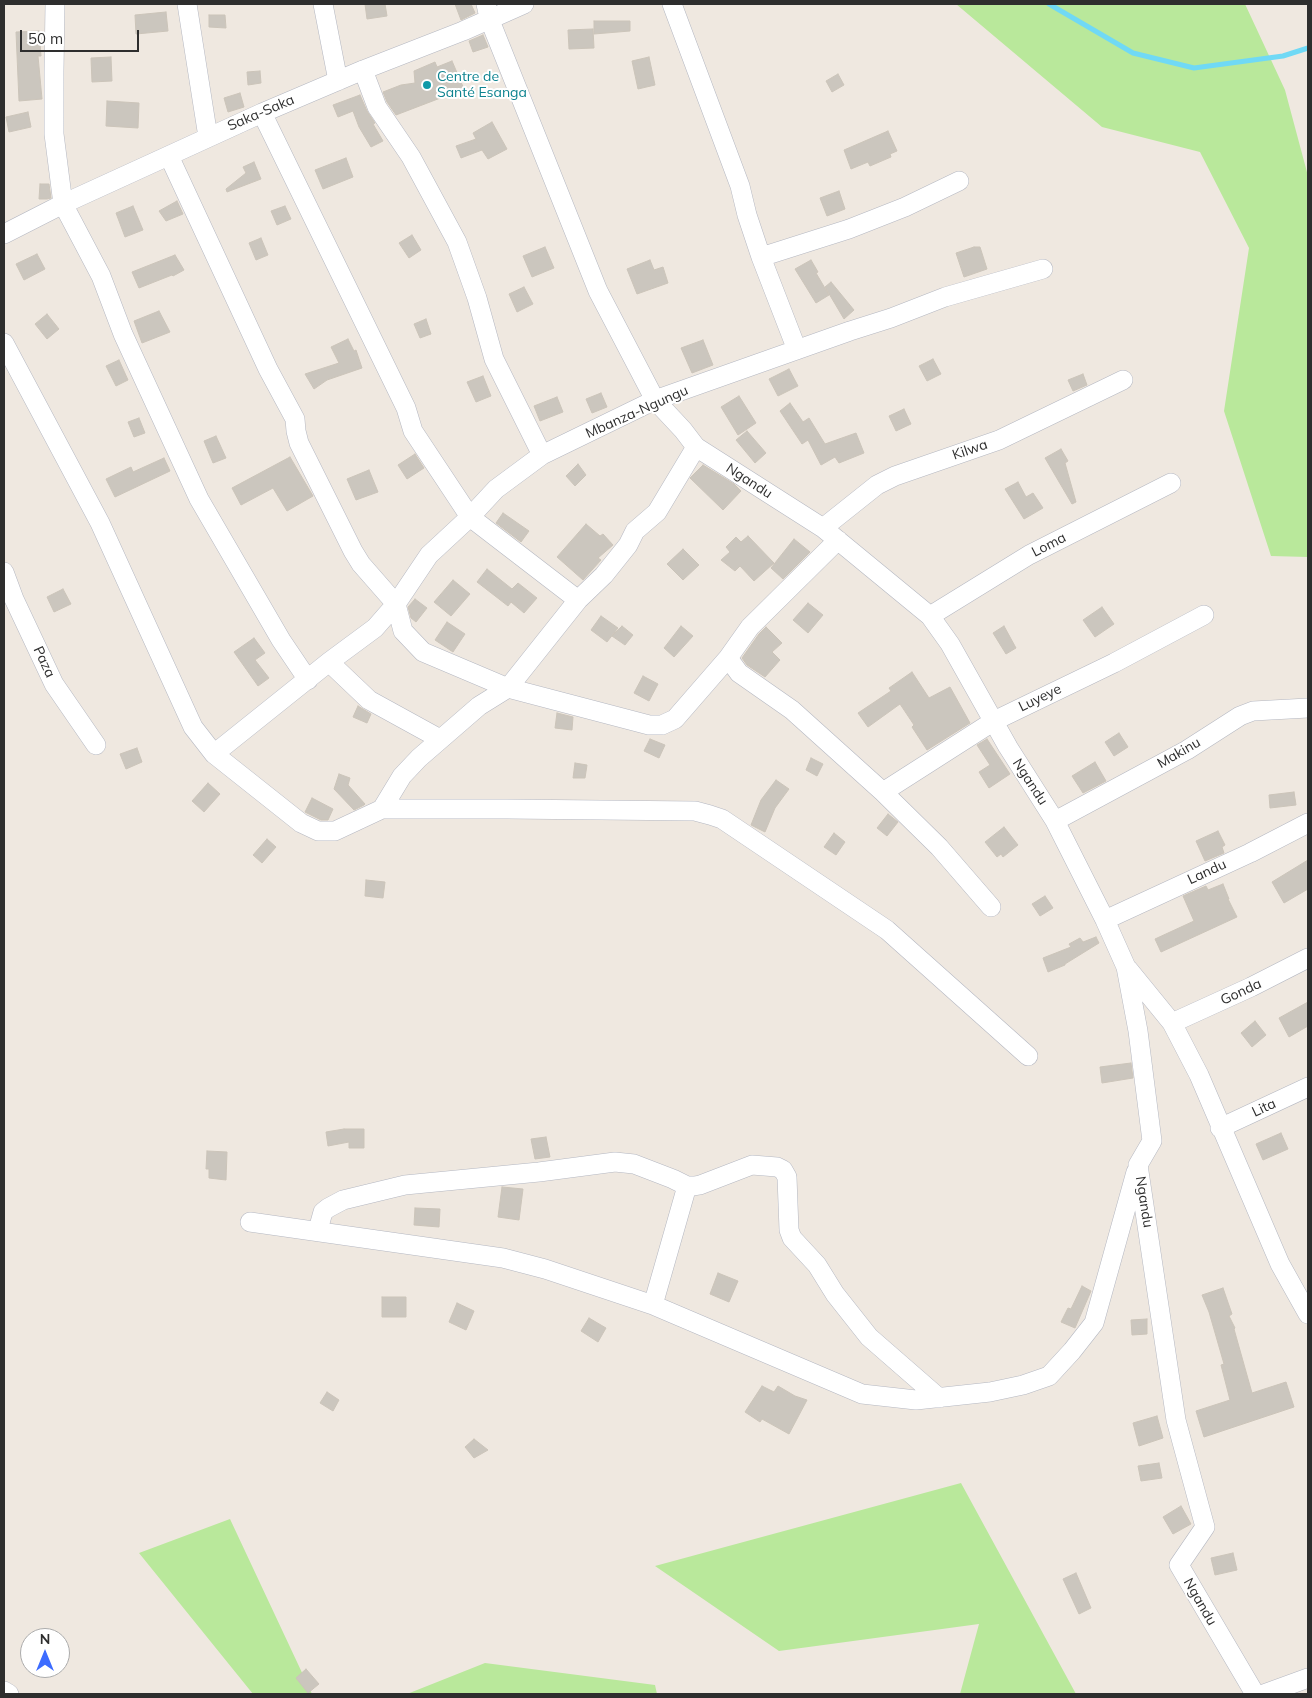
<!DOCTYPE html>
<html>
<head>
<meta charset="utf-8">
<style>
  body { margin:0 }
  #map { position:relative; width:1312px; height:1698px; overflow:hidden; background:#efe8e0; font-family:Mulish,sans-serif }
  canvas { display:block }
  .frame { position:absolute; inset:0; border:5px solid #2e2e2e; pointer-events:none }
  .north { position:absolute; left:20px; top:1628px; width:50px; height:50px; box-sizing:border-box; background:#fff; border:1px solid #ababab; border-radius:50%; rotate:0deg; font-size:14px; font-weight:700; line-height:20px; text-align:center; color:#2e2e2e }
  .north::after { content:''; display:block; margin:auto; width:18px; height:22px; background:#3d6cff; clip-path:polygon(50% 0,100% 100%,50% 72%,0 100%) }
  .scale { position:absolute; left:20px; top:30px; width:119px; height:22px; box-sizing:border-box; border:2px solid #2e2e2e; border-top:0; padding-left:6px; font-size:15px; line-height:18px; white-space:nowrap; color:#2e2e2e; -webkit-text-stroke:4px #fff; paint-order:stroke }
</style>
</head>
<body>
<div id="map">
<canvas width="1312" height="1698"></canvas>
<div class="frame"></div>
<div class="north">N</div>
<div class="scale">50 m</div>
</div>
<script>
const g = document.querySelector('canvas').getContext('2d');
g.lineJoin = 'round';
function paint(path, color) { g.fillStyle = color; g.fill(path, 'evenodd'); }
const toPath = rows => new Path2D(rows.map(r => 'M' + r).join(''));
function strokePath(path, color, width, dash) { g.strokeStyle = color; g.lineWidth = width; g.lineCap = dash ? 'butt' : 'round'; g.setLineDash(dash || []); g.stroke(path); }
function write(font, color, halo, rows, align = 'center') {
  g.font = font + ' Mulish,sans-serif'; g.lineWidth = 4; g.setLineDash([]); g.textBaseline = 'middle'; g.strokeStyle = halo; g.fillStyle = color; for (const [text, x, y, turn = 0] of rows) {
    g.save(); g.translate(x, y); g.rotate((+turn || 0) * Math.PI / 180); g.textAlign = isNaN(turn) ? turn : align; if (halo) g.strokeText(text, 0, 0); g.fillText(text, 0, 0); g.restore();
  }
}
paint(toPath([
  [956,4,1245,4,1285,90,1308,176,1308,557,1271,556,1224,411,1249,248,1200,152,1102,127],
  [961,1483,1076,1694,960,1694,979,1624,779,1651,655,1566],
  [230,1519,312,1694,253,1694,139,1553],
  [485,1663,655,1685,657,1694,407,1694]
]), '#b9e89b');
strokePath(toPath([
  [1049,4,1133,53,1194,68,1283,56,1308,48]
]), '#70d9f5', 5);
const building = toPath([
  [365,4,385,4,387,16,367,19,365,4],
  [455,4,471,4,475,13,461,20,455,4],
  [166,12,168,31,136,34,135,15,166,12],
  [209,15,225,15,226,28,209,27,209,15],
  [594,21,630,21,630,31,594,34,594,21],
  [593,29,594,48,569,49,568,30,593,29],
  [39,31,41,56,38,56,42,99,19,101,16,32,39,31],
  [483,35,488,47,473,52,469,41,483,35],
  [111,57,112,81,92,82,91,58,111,57],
  [649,57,655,85,638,89,632,61,649,57],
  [452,61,464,89,396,115,387,102,383,92,401,85,415,83,414,71,435,62,437,67,452,61],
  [260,71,261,83,248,85,247,72,260,71],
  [838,74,844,85,832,92,826,81,838,74],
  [240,93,244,107,228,112,224,98,240,93],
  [360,95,367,111,375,123,373,124,383,141,371,147,359,127,353,111,338,117,333,105,360,95],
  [107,101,139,103,138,128,106,126,107,101],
  [28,112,31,127,9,132,6,117,28,112],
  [492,122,507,149,488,159,482,150,461,158,456,146,476,139,473,133,492,122],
  [888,131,897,151,890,154,891,157,870,166,868,162,851,169,844,150,888,131],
  [346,158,353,177,323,189,315,170,346,158],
  [254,162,261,179,227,192,226,189,246,173,243,167,254,162],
  [40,184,49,184,51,198,47,199,39,199,40,184],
  [839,191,845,209,827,216,820,198,839,191],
  [177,201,183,214,166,221,159,211,177,201],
  [133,206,143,230,125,237,116,213,133,206],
  [285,206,291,219,277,225,271,211,285,206],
  [412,235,421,250,409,258,399,243,412,235],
  [261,238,268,255,256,260,249,243,261,238],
  [545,247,554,268,532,277,523,256,545,247],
  [974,247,980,247,987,269,964,277,956,253,974,247],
  [37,254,45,269,24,280,16,264,37,254],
  [175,255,184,270,173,276,172,275,139,288,132,272,175,255],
  [650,260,654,270,663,267,668,283,637,294,627,269,650,260],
  [811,260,818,272,816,273,829,295,816,303,795,269,811,260],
  [831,282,854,310,844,319,825,287,831,282],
  [524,287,533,304,517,312,509,294,524,287],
  [159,311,170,332,142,343,134,321,159,311],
  [47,314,59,329,47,339,35,324,47,314],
  [426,319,431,334,420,338,414,324,426,319],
  [348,339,354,351,356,350,362,368,327,380,314,389,305,374,339,363,331,347,348,339],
  [703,340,713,365,692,373,681,348,703,340],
  [933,359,941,374,927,381,919,366,933,359],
  [119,360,128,380,116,386,106,366,119,360],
  [789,369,798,386,778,396,769,379,789,369],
  [1083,374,1087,385,1073,391,1068,380,1083,374],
  [483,376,491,396,476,402,467,382,483,376],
  [601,393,607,407,592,413,586,399,601,393],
  [739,396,756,423,738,435,721,407,739,396],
  [557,397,563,412,540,421,534,406,557,397],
  [790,403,803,422,809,418,825,444,856,433,864,453,839,463,835,457,821,465,808,440,802,444,780,411,790,403],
  [904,409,911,424,896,431,889,416,904,409],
  [139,418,145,433,134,437,128,422,139,418],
  [747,431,766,453,755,463,736,440,747,431],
  [216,436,226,458,213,463,204,441,216,436],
  [1061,449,1068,461,1065,463,1076,502,1072,504,1045,458,1061,449],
  [415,454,424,468,407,479,398,465,415,454],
  [290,457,313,496,287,511,273,488,241,505,232,488,290,457],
  [164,458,170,471,115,497,106,479,131,467,133,472,164,458],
  [578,464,586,475,575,486,566,476,578,464],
  [703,465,734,484,741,491,723,510,690,478,703,465],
  [369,470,378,492,356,500,347,479,369,470],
  [1018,482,1026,497,1033,493,1043,508,1024,519,1005,489,1018,482],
  [503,513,529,531,521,542,496,523,503,513],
  [586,524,600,536,603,534,613,545,598,558,601,560,583,580,557,557,586,524],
  [748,536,774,563,754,581,740,566,735,571,721,560,730,552,726,547,736,537,741,542,748,536],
  [794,539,810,552,783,579,771,568,794,539],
  [683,549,699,565,683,580,667,564,683,549],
  [487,569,512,589,518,583,537,598,524,613,511,602,508,606,477,582,487,569],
  [453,580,470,594,451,616,434,602,453,580],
  [63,589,71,604,54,612,47,597,63,589],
  [415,599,427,608,416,622,411,618,408,607,415,599],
  [808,603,823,615,808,633,793,620,808,603],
  [1102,607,1114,624,1095,637,1083,620,1102,607],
  [601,616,618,628,607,642,591,630,601,616],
  [447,622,465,634,453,652,435,640,447,622],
  [622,626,633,635,625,645,612,636,622,626],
  [681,626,693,636,674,657,664,648,681,626],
  [1004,626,1016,648,1006,654,993,633,1004,626],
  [766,627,782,643,772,652,780,660,765,677,747,665,742,658,759,634,766,627],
  [254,638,265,653,255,660,269,678,258,686,234,652,254,638],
  [912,672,929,698,950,687,970,723,927,750,912,727,914,725,900,704,868,727,858,713,891,691,889,688,912,672],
  [643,676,658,684,649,701,634,693,643,676],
  [358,706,371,714,367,723,353,717,358,706],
  [557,713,573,717,572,730,555,728,557,713],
  [1119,733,1128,747,1114,756,1105,742,1119,733],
  [650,739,665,745,659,758,644,751,650,739],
  [987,739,1010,774,989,788,979,772,990,765,977,745,987,739],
  [137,748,142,762,126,769,120,754,137,748],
  [811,758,823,764,817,776,806,770,811,758],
  [1095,762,1106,781,1083,793,1072,776,1095,762],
  [575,763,587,765,585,778,573,778,575,763],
  [339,774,350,778,348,785,365,804,364,805,354,810,334,789,339,774],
  [776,780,789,789,775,808,765,832,751,825,761,800,776,780],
  [208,783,220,794,204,812,192,801,208,783],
  [1294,792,1296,805,1270,808,1269,795,1294,792],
  [312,798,333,809,328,820,321,820,305,812,312,798],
  [888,814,898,822,887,836,877,828,888,814],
  [1004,827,1018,845,1003,857,1001,854,997,857,985,842,1004,827],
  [1218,831,1225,845,1222,847,1224,853,1205,861,1196,841,1218,831],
  [834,833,845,842,836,855,824,847,834,833],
  [267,839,276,847,262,863,253,855,267,839],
  [1308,860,1308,889,1284,903,1272,882,1308,860],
  [366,880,385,882,383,898,365,896,366,880],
  [1223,884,1229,899,1228,899,1237,917,1161,952,1155,939,1194,921,1183,896,1206,886,1208,890,1223,884],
  [1045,896,1053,908,1040,916,1032,904,1045,896],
  [1096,937,1099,943,1065,964,1065,965,1048,972,1043,958,1071,947,1069,944,1080,938,1083,942,1096,937],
  [1308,1002,1308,1026,1289,1037,1279,1018,1308,1002],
  [1255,1021,1266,1035,1252,1047,1241,1033,1255,1021],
  [1131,1063,1133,1078,1102,1083,1100,1067,1131,1063],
  [344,1129,364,1129,364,1148,349,1148,349,1142,328,1146,326,1132,344,1129],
  [1281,1133,1288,1149,1263,1160,1256,1144,1281,1133],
  [546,1137,550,1157,535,1159,531,1139,546,1137],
  [207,1151,227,1152,226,1180,209,1178,209,1169,206,1169,207,1151],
  [502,1187,523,1189,519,1220,498,1217,502,1187],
  [415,1208,440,1209,439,1227,414,1225,415,1208],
  [718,1273,738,1281,729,1302,710,1294,718,1273],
  [1082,1286,1091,1291,1075,1328,1061,1322,1068,1308,1071,1309,1082,1286],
  [1223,1288,1232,1314,1229,1316,1235,1328,1234,1329,1252,1393,1286,1382,1294,1407,1204,1437,1196,1411,1230,1400,1221,1365,1224,1364,1209,1312,1202,1295,1223,1288],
  [382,1297,406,1297,406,1317,382,1317,382,1297],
  [457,1303,474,1311,466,1330,449,1322,457,1303],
  [589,1318,606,1328,598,1342,581,1331,589,1318],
  [1147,1319,1147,1334,1132,1335,1131,1320,1147,1319],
  [762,1386,774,1392,778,1386,795,1396,807,1400,789,1434,762,1419,760,1422,745,1412,762,1386],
  [327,1392,339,1400,333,1411,320,1403,327,1392],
  [1157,1416,1163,1438,1139,1446,1133,1423,1157,1416],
  [474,1439,488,1450,474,1458,465,1447,474,1439],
  [1159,1463,1162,1478,1141,1481,1138,1466,1159,1463],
  [1181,1506,1191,1524,1173,1534,1163,1517,1181,1506],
  [1233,1553,1237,1570,1215,1575,1211,1558,1233,1553],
  [1076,1573,1091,1608,1079,1614,1063,1579,1076,1573],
  [306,1669,319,1684,308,1693,296,1678,306,1669]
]);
paint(building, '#cbc6be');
strokePath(building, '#cbc4b9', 1);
const minor = toPath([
  [55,4,54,71,54,134,63,204,101,276,123,334,199,499,281,640,308,680],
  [187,4,208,137],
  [323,4,338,81],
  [486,4,489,18,598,291,655,400,683,430,696,447,823,528,930,616,950,644,1008,747,1055,821,1105,920,1126,967,1138,1031,1152,1141,1138,1165,1176,1420,1205,1527,1179,1565,1255,1694],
  [672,4,740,186,747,215,761,257,797,350],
  [363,70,377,107,411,157,457,242,477,298,494,359,542,455],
  [262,113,406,408,413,431,470,517,578,600],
  [169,156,268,369,295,419,296,431,299,443,353,551,361,564,396,604,403,631,423,652,508,688,649,725,662,725,675,719,728,658],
  [4,234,63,204,262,113,363,70,463,31,524,4],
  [761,257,849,229,905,207,959,181],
  [4,343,100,523,193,727,214,754,301,823,318,831,335,831,382,809,507,809,695,811,710,815,722,819,887,930,1028,1056],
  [823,528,877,485,895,476,999,440,1123,380],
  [838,540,750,627,728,658,739,673,792,710,883,792,939,847,991,907],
  [4,572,14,599,54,684,96,745],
  [930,616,1029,555,1171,483],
  [329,662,369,700,440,739],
  [214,754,329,662,375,628,396,604,429,555,470,517,496,489,542,455,655,400,850,331,891,318,945,297,1043,269],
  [883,792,994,721,1114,663,1204,615],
  [382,809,402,776,419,758,479,706,508,688,578,600,604,575,628,545,635,531,657,512,696,447],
  [1055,821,1187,750,1240,716,1253,711,1308,708],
  [1105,920,1250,853,1308,823],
  [1128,969,1172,1023,1199,1075,1280,1264,1308,1314],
  [1172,1023,1251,987,1308,958],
  [1220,1128,1308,1087],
  [250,1222,503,1258,545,1269,653,1305,862,1394,916,1400,990,1392,1023,1385,1049,1376,1072,1351,1094,1323,1136,1172],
  [318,1230,323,1212,328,1208,343,1200,405,1185,539,1172,615,1162,634,1164,673,1179,687,1186,694,1186,700,1185,752,1165,777,1167,783,1170,787,1177,789,1230,792,1238,817,1265,835,1294,869,1337,939,1398],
  [653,1305,687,1186],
  [4,1691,9,1694],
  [1264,1694,1308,1678]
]);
strokePath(minor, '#b4b7c1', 20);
strokePath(minor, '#fff', 19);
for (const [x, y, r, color] of [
  [427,85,5,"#0f9aa8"]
]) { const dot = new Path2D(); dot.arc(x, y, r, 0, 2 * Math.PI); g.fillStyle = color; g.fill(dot); strokePath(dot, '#fff', 2); }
write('14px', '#0d838f', '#fff', [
  ["Centre de",437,77],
  ["Santé Esanga",437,93]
], 'left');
write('14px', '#2e2e2e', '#fff', [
  ["Saka-Saka",261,113,-23],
  ["Mbanza-Ngungu",637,412,-24],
  ["Kilwa",970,450,-19],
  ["Ngandu",749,481,33],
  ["Loma",1049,545,-27],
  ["Paza",44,662,65],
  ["Luyeye",1040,698,-26],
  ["Makinu",1179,753,-30],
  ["Ngandu",1030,782,57],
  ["Landu",1207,872,-25],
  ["Gonda",1241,992,-25],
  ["Lita",1264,1108,-25],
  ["Ngandu",1144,1202,81],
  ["Ngandu",1200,1602,60]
]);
</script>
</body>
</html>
